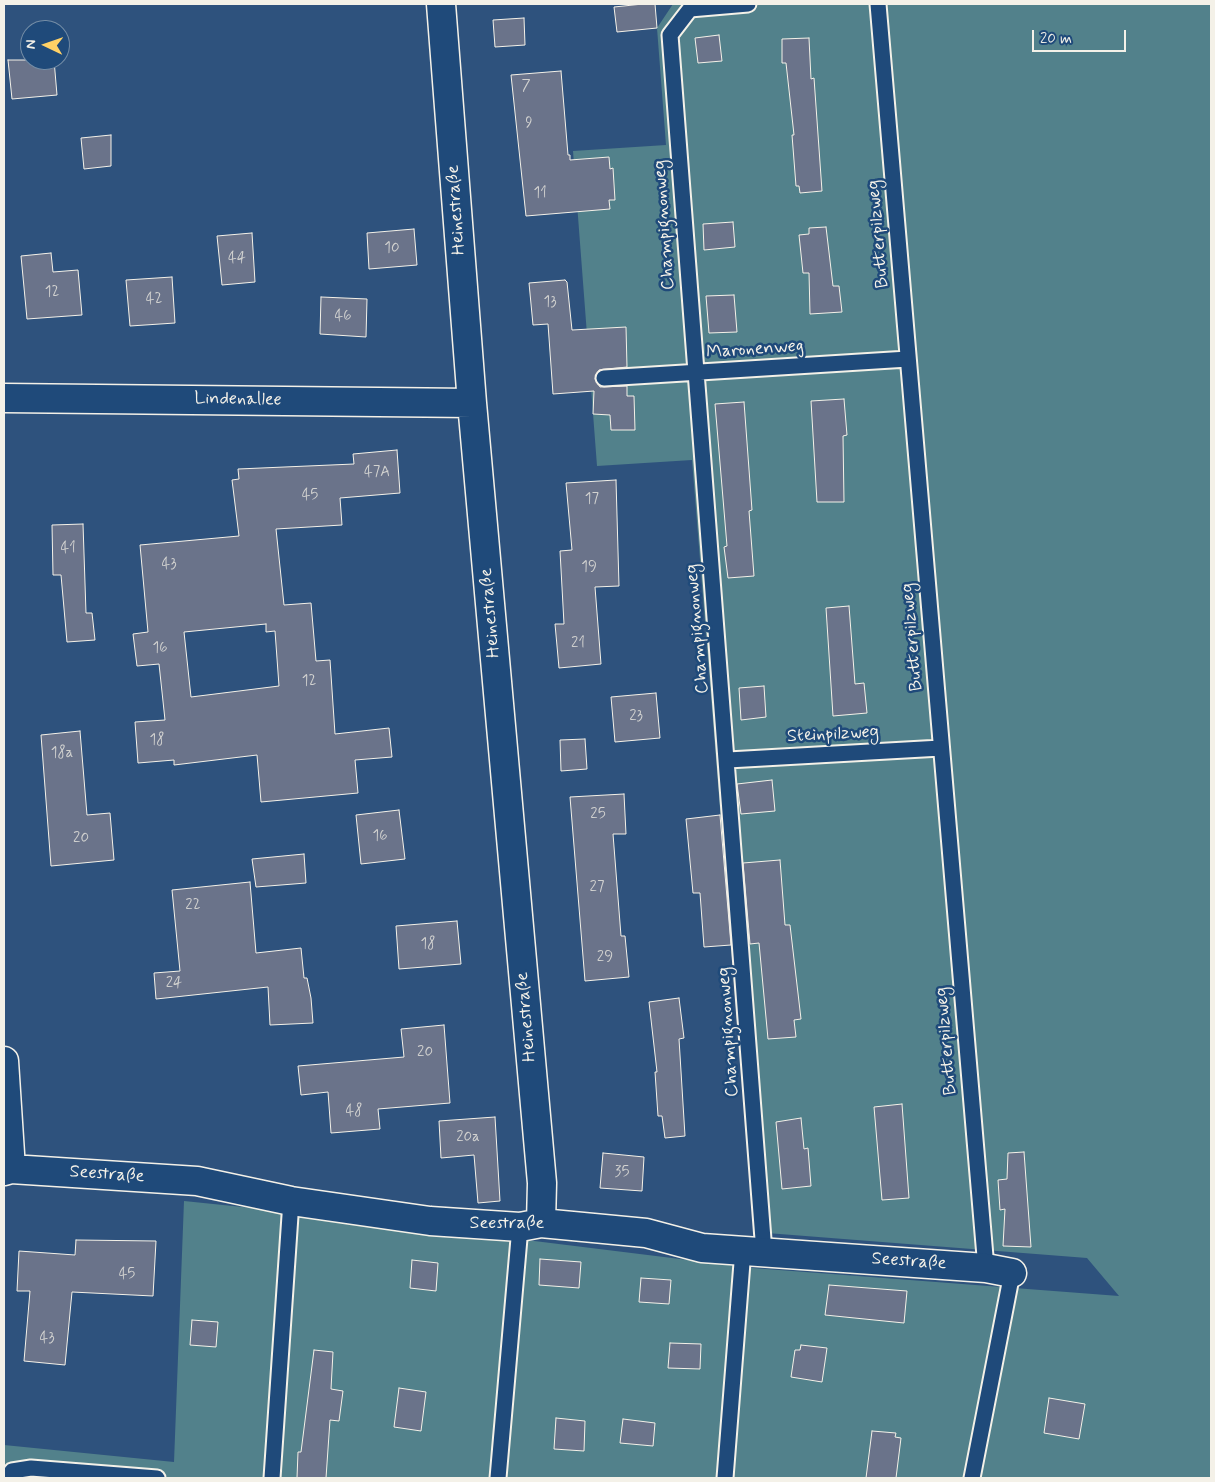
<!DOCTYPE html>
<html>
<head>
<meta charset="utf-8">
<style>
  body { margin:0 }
  #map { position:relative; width:1215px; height:1482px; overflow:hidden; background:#2e527d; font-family:Mynerve,sans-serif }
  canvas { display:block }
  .frame { position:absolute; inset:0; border:5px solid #f4f1e8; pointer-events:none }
  .north { position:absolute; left:20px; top:20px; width:50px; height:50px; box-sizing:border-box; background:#1f4a7a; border:1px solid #748da6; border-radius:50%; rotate:273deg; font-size:14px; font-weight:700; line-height:20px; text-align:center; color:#f4f1e8 }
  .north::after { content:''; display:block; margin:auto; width:18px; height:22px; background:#ffd166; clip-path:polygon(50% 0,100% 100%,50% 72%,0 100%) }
  .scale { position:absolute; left:1032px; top:30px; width:94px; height:22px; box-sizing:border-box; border:2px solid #f4f1e8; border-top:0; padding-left:6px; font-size:15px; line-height:18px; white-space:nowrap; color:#f4f1e8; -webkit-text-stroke:4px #1f4a7a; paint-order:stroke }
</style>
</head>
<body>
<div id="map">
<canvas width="1215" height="1482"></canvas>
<div class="frame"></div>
<div class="north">N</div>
<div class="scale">20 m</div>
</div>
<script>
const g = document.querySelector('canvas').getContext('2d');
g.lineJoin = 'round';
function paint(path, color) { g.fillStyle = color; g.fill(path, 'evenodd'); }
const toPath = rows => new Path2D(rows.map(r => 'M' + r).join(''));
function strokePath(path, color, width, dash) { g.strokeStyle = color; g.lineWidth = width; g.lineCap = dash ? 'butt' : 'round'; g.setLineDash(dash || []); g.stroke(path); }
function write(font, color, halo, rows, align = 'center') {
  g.font = font + ' Mynerve,sans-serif'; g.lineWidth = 5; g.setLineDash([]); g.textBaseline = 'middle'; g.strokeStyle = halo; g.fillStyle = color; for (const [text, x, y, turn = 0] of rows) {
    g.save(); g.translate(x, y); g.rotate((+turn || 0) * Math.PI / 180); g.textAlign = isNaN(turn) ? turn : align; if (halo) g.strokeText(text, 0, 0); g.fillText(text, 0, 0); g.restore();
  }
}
paint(toPath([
  [673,4,1211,4,1211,1478,4,1478,4,1445,174,1462,184,1201,340,1217,753,1268,1119,1296,1087,1258,754,1232,692,460,597,466,573,151,666,145,657,28]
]), '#52818b');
const building = toPath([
  [643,4,655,4,657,28,617,32,614,7,643,4],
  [524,18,525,45,495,47,493,20,524,18],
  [719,35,722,61,698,63,695,38,719,35],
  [809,38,811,79,814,78,822,191,800,193,799,186,796,186,792,135,794,135,786,63,782,63,782,39,809,38],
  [8,60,54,60,57,95,12,99,8,60],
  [561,71,568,155,570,155,570,160,609,157,610,169,613,168,615,200,609,200,610,209,526,216,511,75,561,71],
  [111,135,111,166,84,169,81,138,111,135],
  [733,222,735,247,704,250,703,224,733,222],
  [826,227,833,286,839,286,842,312,810,314,809,273,803,273,799,235,809,234,809,228,826,227],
  [414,229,417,265,369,269,367,233,414,229],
  [252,233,255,282,222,285,217,236,252,233],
  [51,253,53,272,78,270,82,315,27,319,21,256,51,253],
  [172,277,175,323,130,326,126,280,172,277],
  [565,280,567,282,572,330,626,327,627,367,599,370,595,379,600,387,627,386,627,396,634,396,635,430,611,430,610,415,593,414,594,391,553,394,548,324,533,325,529,283,565,280],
  [734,295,737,332,709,333,706,296,734,295],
  [321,297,367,299,366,337,320,334,321,297],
  [844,399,847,435,843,436,844,502,817,502,811,401,844,399],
  [744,402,752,510,749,511,754,576,728,578,724,547,727,546,715,404,744,402],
  [397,450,400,493,340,498,342,525,276,529,284,605,311,603,316,661,330,660,335,734,389,728,392,757,355,760,358,793,261,802,257,755,174,765,174,760,138,763,135,722,165,720,159,664,137,666,133,634,148,632,140,545,239,536,232,480,239,479,238,469,354,464,353,454,397,450],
  [266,624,266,632,275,631,279,686,191,697,184,632,266,624],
  [616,480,619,586,595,587,601,664,559,668,555,624,564,624,560,551,572,550,566,483,616,480],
  [83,524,86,613,92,613,95,640,67,642,61,575,53,575,52,525,83,524],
  [849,606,855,684,864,683,867,713,833,716,826,608,849,606],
  [764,686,766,717,741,720,739,688,764,686],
  [656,693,660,738,615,742,611,697,656,693],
  [80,731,87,815,110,813,114,860,51,866,41,735,80,731],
  [585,739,587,769,561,771,560,740,585,739],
  [772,780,775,811,741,814,737,784,772,780],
  [624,794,626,834,613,834,621,936,625,936,629,977,585,981,570,797,624,794],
  [399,810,405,859,361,864,356,815,399,810],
  [720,815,731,945,704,947,700,893,693,893,686,819,720,815],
  [304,854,306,883,256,887,252,859,304,854],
  [780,860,785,925,790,925,801,1019,794,1020,796,1037,768,1039,759,943,750,944,743,863,780,860],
  [250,882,256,953,301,948,304,978,307,978,311,998,313,1023,270,1025,268,987,156,999,154,973,180,971,172,890,250,882],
  [457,921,461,964,399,969,396,926,457,921],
  [679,998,684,1038,679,1039,685,1136,665,1138,662,1116,658,1116,655,1072,657,1072,649,1002,679,998],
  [444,1025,450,1103,378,1109,380,1129,331,1133,328,1092,301,1095,298,1066,404,1057,401,1029,444,1025],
  [902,1104,909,1198,882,1200,874,1107,902,1104],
  [495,1117,500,1201,478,1203,474,1155,441,1158,439,1121,495,1117],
  [801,1118,804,1149,808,1148,811,1186,782,1189,776,1122,801,1118],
  [1024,1152,1031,1247,1003,1246,1005,1209,1000,1210,998,1180,1007,1179,1008,1153,1024,1152],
  [603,1153,644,1157,642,1191,600,1188,603,1153],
  [76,1240,156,1241,153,1296,72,1292,65,1365,24,1361,30,1291,17,1291,19,1251,75,1255,76,1240],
  [540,1259,581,1262,579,1288,539,1285,540,1259],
  [412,1260,438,1263,436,1291,410,1288,412,1260],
  [641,1278,671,1280,669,1304,639,1302,641,1278],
  [829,1285,907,1291,904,1323,825,1315,829,1285],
  [192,1320,218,1322,216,1347,190,1345,192,1320],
  [670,1343,701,1344,700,1369,668,1368,670,1343],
  [801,1345,827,1348,822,1382,791,1377,795,1350,800,1350,801,1345],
  [314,1350,333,1352,331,1389,343,1391,339,1421,330,1420,326,1478,297,1478,298,1452,301,1452,314,1350],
  [399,1388,426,1392,421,1431,394,1427,399,1388],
  [1049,1398,1085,1404,1079,1439,1044,1433,1049,1398],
  [556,1418,585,1421,584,1451,554,1449,556,1418],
  [623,1419,655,1423,653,1446,620,1443,623,1419],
  [872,1431,896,1433,895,1437,901,1438,896,1478,866,1478,872,1431]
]);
paint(building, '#6a738a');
strokePath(building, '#f4f1e8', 1);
const lane = toPath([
  [748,4,690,9,670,35,764,1252],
  [878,4,986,1268],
  [604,378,908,359],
  [728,760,941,748],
  [7,1478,12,1471,31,1468,157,1478],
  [272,1478,291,1201],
  [498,1478,520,1227],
  [725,1478,743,1250],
  [972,1478,1012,1273]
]);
const street = toPath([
  [441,4,472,403,542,1183,541,1223],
  [4,398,472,403],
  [4,1061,11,1169],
  [4,1171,11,1169,197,1181,291,1201,430,1221,520,1227,541,1223,646,1233,702,1248,986,1268,1012,1273]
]);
strokePath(lane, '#f4f1e8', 19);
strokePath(street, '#f4f1e8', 31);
strokePath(lane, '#1f4a7a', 15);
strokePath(street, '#1f4a7a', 28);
write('15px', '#d2d2d0', null, [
  ["7",526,87],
  ["9",529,124],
  ["11",540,194],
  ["10",392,249],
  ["44",237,259],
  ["12",52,293],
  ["42",154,300],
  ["13",550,303],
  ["46",343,317],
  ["47A",377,473],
  ["45",310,496],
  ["17",592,500],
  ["41",68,549],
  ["43",169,565],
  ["19",589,568],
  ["21",578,644],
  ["16",160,649],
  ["12",309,682],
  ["23",636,717],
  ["18",157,741],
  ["18a",62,754],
  ["25",598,815],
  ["16",380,837],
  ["20",81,839],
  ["27",597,888],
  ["22",193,906],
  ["18",428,945],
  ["29",605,958],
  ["24",174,984],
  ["20",425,1053],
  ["48",354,1112],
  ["20a",468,1138],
  ["35",622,1173],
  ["45",127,1275],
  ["43",47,1339]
]);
write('18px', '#f4f1e8', '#1f4a7a', [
  ["Heinestraße",457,210,-94],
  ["Champignonweg",665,225,-94],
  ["Butterpilzweg",879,234,-95],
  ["Maronenweg",755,350,-4],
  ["Lindenallee",238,400,1],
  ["Heinestraße",491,613,-95],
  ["Champignonweg",698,629,-95],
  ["Butterpilzweg",913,637,-95],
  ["Steinpilzweg",833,735,-3],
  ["Heinestraße",527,1017,-95],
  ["Champignonweg",729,1032,-94],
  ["Butterpilzweg",947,1041,-95],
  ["Seestraße",107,1175,4],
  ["Seestraße",507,1224],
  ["Seestraße",909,1262,4]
]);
</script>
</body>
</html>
